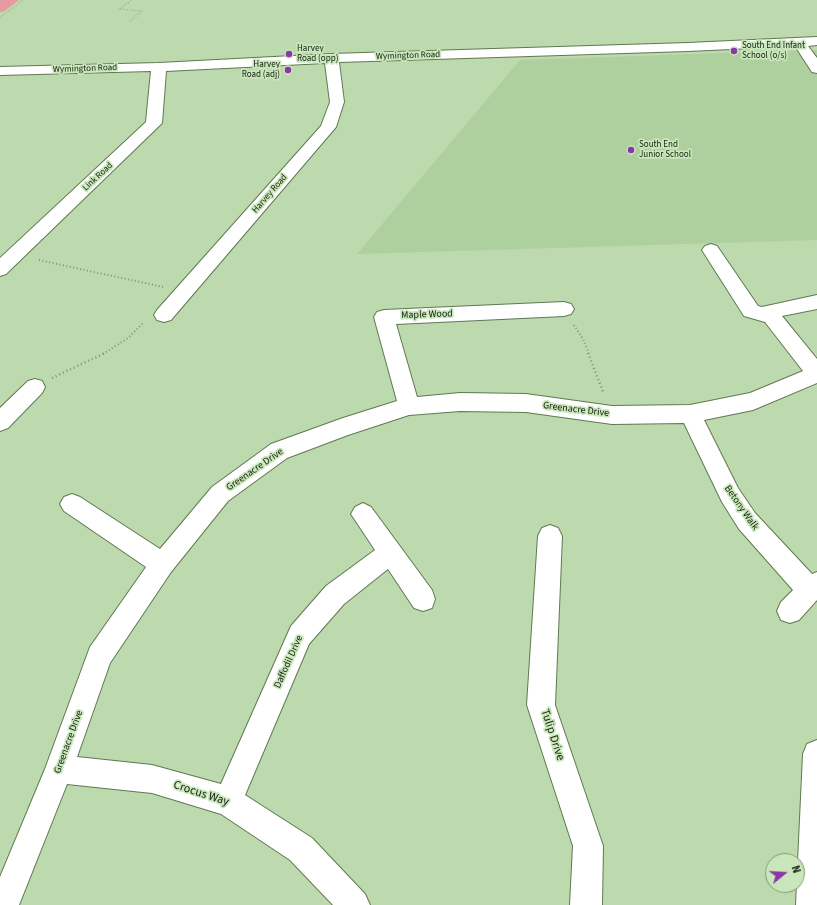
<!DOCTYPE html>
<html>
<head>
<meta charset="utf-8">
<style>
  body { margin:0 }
  #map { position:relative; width:817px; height:905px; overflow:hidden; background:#bddaae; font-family:"Source Sans 3",sans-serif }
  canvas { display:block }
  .north { position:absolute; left:765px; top:853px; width:40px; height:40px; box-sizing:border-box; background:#c9e7bb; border:1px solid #819776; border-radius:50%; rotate:72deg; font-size:11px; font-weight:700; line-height:16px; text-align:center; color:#141f0f }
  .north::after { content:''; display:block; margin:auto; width:14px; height:18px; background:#8837a6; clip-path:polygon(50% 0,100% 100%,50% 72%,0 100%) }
</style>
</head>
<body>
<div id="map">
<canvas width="817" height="905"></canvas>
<div class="north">N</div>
</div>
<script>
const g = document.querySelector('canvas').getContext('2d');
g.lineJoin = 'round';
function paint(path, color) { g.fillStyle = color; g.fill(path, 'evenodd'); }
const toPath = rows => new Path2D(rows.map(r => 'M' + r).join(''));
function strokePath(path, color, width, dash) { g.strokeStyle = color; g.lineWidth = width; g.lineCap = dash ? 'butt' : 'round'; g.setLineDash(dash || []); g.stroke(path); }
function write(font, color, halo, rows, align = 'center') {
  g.font = font + ' "Source Sans 3",sans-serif'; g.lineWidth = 3.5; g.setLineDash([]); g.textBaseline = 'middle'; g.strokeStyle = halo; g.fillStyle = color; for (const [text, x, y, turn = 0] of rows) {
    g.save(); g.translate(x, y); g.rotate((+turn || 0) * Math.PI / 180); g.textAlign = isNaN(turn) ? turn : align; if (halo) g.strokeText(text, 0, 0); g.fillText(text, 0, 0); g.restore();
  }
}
paint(toPath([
  [817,50,817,240,357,254,520,60]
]), '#aecf9e');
paint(toPath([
  [0,0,19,0,3,12,0,12]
]), '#e69a9f');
const minor = toPath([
  [817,37,817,45,808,46,817,58,817,73,812,72,795,46,688,51,339,62,344,102,336,127,171,320,164,322,157,320,154,315,157,310,321,126,330,102,325,63,166,71,162,123,159,126,6,274,0,276,0,258,146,122,151,71,0,75,0,67,159,63,331,54,688,43,817,37],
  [711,244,717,246,758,306,762,307,817,295,817,309,782,316,817,359,817,383,753,410,704,420,738,488,755,513,812,574,817,572,817,600,799,620,790,623,781,620,777,611,781,602,793,590,739,529,722,502,684,423,612,424,526,412,460,411,409,415,348,435,287,458,228,501,171,572,110,663,77,757,152,765,221,784,291,626,326,586,375,550,351,514,355,507,363,503,371,507,432,590,435,599,432,608,423,611,414,608,388,569,344,604,309,644,245,795,312,838,365,894,370,905,333,905,290,860,221,814,152,793,67,784,19,905,0,905,0,877,45,769,90,647,146,567,64,511,60,504,64,497,72,494,80,497,160,549,212,487,271,444,343,418,397,401,374,317,377,312,384,310,564,302,571,304,574,309,571,314,564,316,396,324,417,397,460,393,526,394,612,406,690,405,750,393,803,371,765,322,744,316,702,250,705,246,711,244],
  [35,379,42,381,45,387,42,393,8,428,0,431,0,408,28,381,35,379],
  [550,525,558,528,562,536,555,705,603,846,602,905,570,905,573,846,527,705,538,536,542,528,550,525],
  [817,740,817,905,796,905,803,754,807,744,817,740]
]);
strokePath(minor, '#5f7951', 2);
strokePath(toPath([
  [0,17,23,0],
  [130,21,142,11,119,9,132,0]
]), '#7e9473', 1.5, [0.5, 2]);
strokePath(toPath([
  [39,260,163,287],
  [574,325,583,339,589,354],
  [103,354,128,338,144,322]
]), '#7e9473', 2, [1, 2.5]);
strokePath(toPath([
  [588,353,604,394],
  [52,378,105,353]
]), '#7e9473', 2.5, [1, 3]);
paint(minor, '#fff');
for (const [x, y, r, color] of [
  [734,51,4,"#8837a6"],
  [289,54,4,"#8837a6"],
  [288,70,4,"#8837a6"],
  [631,150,4,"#8837a6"]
]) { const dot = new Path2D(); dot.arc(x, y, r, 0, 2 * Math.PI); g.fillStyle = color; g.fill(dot); strokePath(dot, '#c9e7bb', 1.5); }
write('9px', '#141f0f', '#c9e7bb', [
  ["South End Infant",742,46],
  ["School (o/s)",742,56],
  ["Harvey",297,49],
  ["Road (opp)",297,59],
  ["Harvey",280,65,"right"],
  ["Road (adj)",280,75,"right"],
  ["South End",639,145],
  ["Junior School",639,155]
], 'left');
write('9px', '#141f0f', '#c9e7bb', [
  ["Wymington Road",408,56,-2],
  ["Wymington Road",85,69,-2],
  ["Link Road",98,177,-43],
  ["Harvey Road",270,194,-49]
]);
write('10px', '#141f0f', '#c9e7bb', [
  ["Maple Wood",427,315,-2],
  ["Greenacre Drive",576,410,7],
  ["Greenacre Drive",255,470,-35],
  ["Betony Walk",741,508,55],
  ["Daffodil Drive",289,662,-66],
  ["Greenacre Drive",69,742,-70]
]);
write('12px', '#141f0f', '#c9e7bb', [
  ["Tulip Drive",552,735,72],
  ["Crocus Way",201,794,18]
]);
</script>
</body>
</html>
